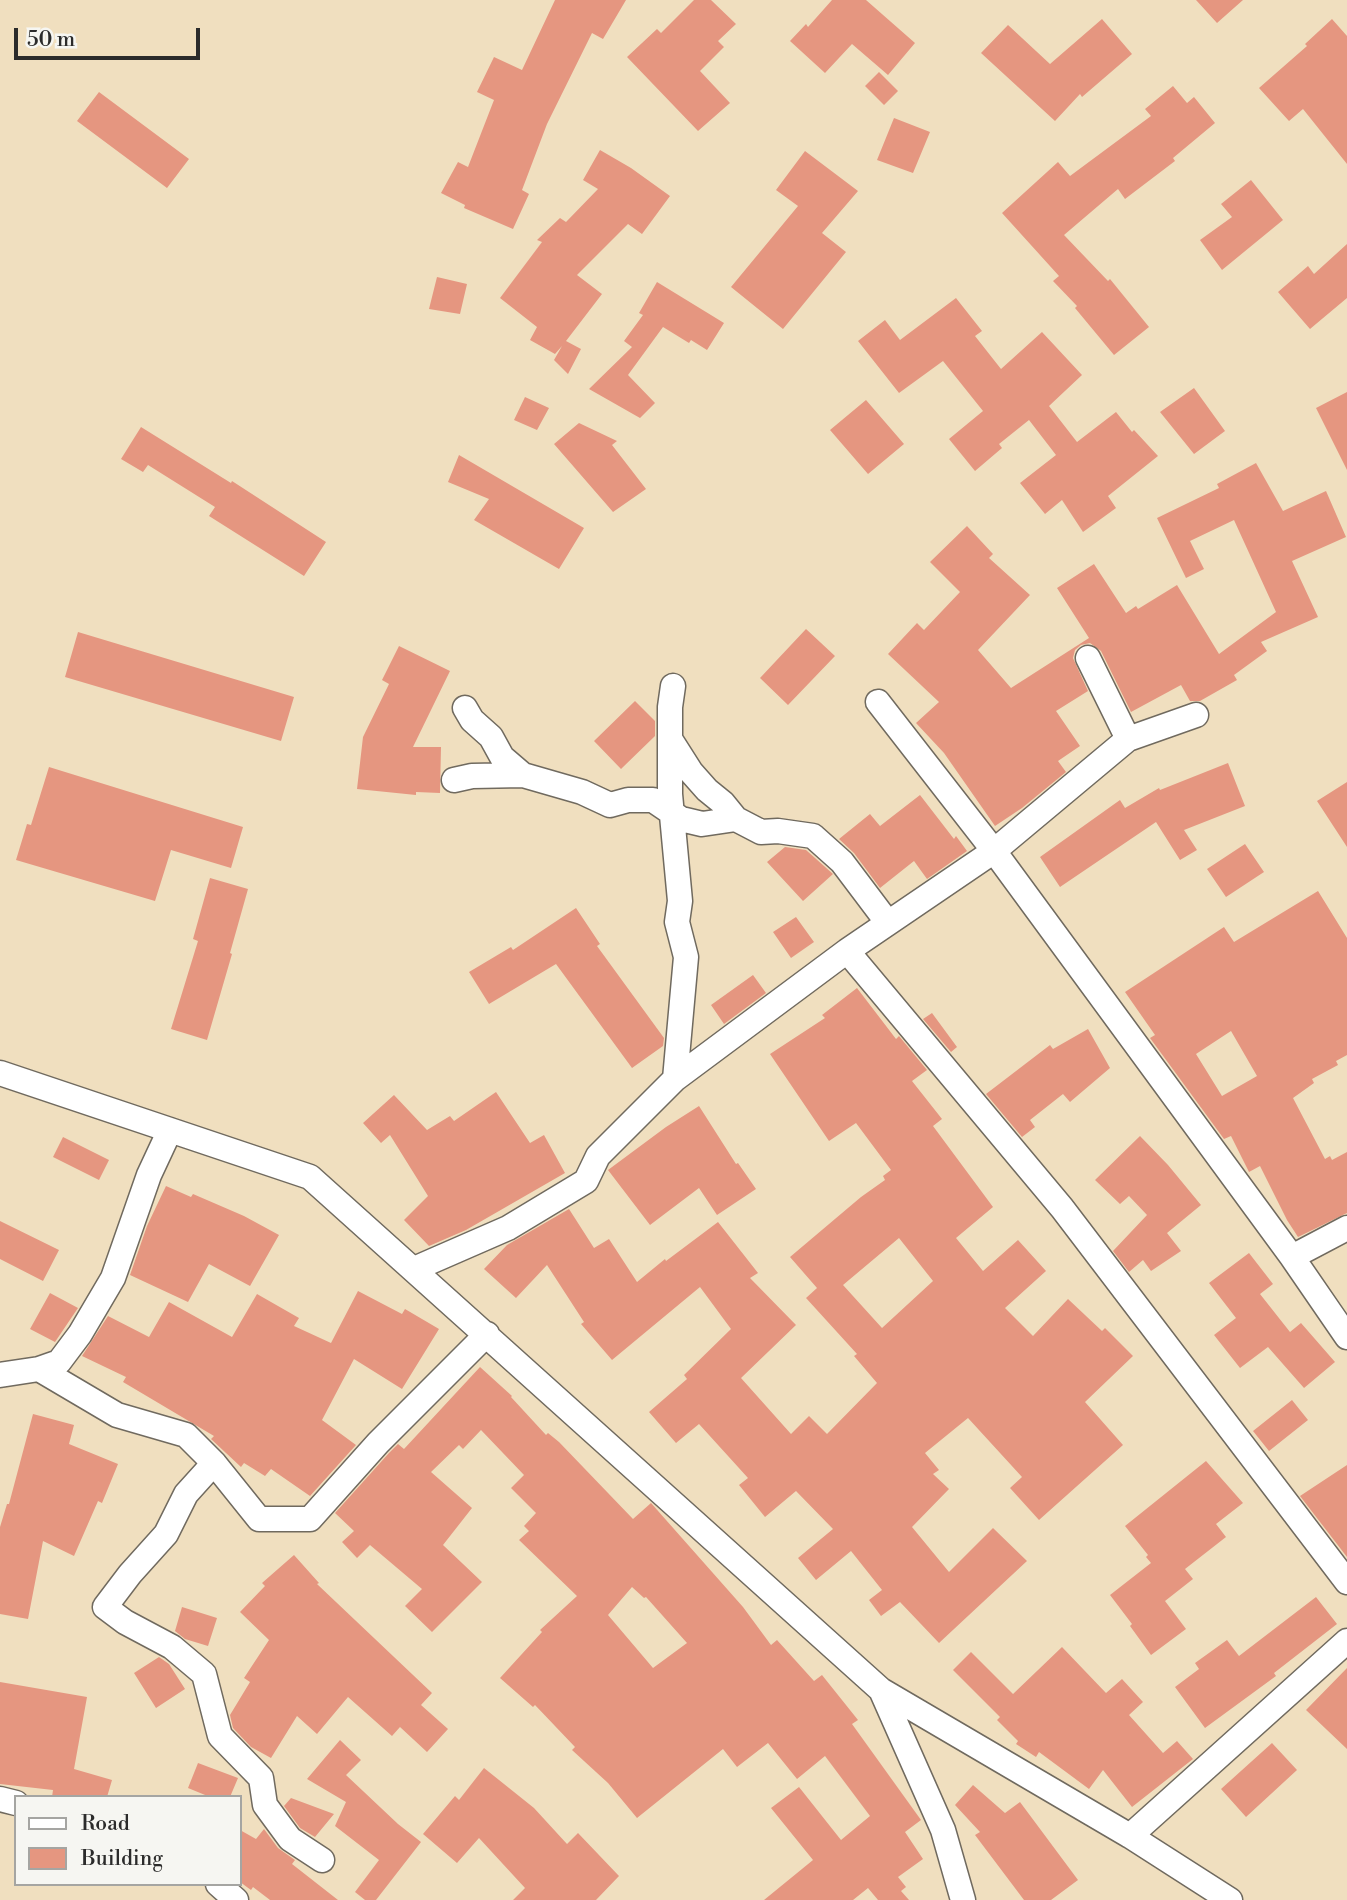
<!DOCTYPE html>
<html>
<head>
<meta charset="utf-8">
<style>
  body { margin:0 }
  #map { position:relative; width:1347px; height:1900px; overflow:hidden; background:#f0dfbf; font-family:"Libre Bodoni",serif }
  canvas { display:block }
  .legend { position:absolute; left:14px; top:1795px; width:228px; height:91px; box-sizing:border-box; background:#f6f6f2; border:2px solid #a5a5a2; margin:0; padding:9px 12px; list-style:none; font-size:21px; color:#2b2b2b }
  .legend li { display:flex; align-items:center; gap:14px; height:35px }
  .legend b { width:35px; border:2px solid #a5a5a2 }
  .scale { position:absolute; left:14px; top:28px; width:186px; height:32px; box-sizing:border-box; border:4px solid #2b2b2b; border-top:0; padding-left:9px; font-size:21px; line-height:24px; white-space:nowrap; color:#2b2b2b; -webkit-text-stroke:5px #f6f6f2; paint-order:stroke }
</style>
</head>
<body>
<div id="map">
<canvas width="1347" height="1900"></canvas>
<ul class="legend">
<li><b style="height:9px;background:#fff"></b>Road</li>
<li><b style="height:19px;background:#e59680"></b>Building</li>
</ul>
<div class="scale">50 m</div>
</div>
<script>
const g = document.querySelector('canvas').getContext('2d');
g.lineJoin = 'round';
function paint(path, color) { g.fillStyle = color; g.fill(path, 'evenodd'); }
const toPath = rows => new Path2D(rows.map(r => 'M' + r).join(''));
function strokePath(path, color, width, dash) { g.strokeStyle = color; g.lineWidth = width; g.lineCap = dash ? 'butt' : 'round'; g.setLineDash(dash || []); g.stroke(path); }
paint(toPath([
  [555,0,626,0,603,39,592,33,547,124,522,190,529,194,513,229,464,208,465,205,441,193,458,162,468,167,494,100,477,92,494,57,522,70],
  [694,0,711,0,736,24,718,41,724,47,700,71,730,103,698,131,627,57,657,29,661,33],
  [832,0,866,0,915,43,888,75,852,44,825,73,790,41,806,24,808,27],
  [1196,0,1243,0,1217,23],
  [1102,19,1132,54,1082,97,1080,94,1055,121,981,53,1008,25,1050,64],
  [1332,19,1347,36,1347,164,1303,109,1289,121,1259,88,1307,46,1305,44],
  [879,72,898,91,884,105,865,86],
  [1173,86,1187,103,1194,97,1215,123,1173,158,1175,161,1125,199,1118,189,1064,235,1108,281,1110,279,1149,327,1114,355,1075,308,1077,306,1053,281,1059,276,1002,213,1058,162,1070,176,1151,116,1145,109],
  [99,92,189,159,167,188,77,121],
  [894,118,930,132,913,173,877,160],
  [600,150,631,168,670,196,642,234,628,224,577,275,602,294,566,341,581,349,568,374,554,360,562,346,555,354,530,340,537,327,500,298,542,242,537,240,560,218,566,222,598,189,583,180],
  [805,151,858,191,822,233,846,252,783,329,731,287,798,206,776,190],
  [1251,180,1283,220,1222,270,1200,240,1232,217,1221,204],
  [1347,244,1347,298,1310,329,1278,292,1308,266,1314,274],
  [437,277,467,284,460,314,429,309],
  [657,282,724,323,707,350,691,340,689,343,663,327,628,375,655,403,640,418,589,389,632,347,624,341,643,315,639,313],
  [956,298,982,331,975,336,1001,369,1042,332,1082,375,1049,406,1077,442,1116,412,1132,432,1134,430,1158,456,1108,496,1116,508,1083,532,1062,500,1045,514,1020,483,1056,455,1029,420,999,444,1002,448,975,471,949,439,983,411,943,361,899,393,858,341,885,320,900,340],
  [1194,388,1225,431,1194,454,1160,412],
  [1347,392,1347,470,1316,408],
  [525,397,549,408,537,430,514,420],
  [866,400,904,444,868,474,830,430],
  [579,423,617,441,612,445,646,489,613,512,554,444],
  [141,427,231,483,232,481,326,542,304,576,209,516,215,507,148,465,143,472,121,459],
  [459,455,584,528,559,569,474,520,489,499,448,482],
  [1256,463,1283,511,1326,491,1346,537,1292,561,1318,617,1261,642,1267,651,1234,675,1237,680,1200,701,1190,701,1181,685,1131,712,1101,651,1090,643,1081,645,1075,650,1073,658,1088,691,1056,711,1080,746,1058,761,1066,772,1022,808,995,826,944,753,916,723,939,702,888,654,917,623,924,630,960,592,930,562,967,526,993,554,989,558,1030,595,978,650,1011,688,1089,638,1057,588,1094,564,1126,613,1136,606,1138,609,1177,585,1219,654,1276,612,1234,520,1190,541,1204,569,1186,578,1157,518,1219,488,1217,484],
  [806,629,835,656,788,705,760,678],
  [78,632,294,697,281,741,65,677],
  [399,646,450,671,413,747,441,747,440,793,416,792,416,795,357,789,363,737,389,684,382,680],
  [635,701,655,721,655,736,621,769,594,741],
  [1228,763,1245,806,1184,830,1197,850,1180,860,1156,822,1060,887,1040,857,1120,800,1125,808,1159,788,1160,790],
  [49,767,243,827,231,868,171,850,155,901,16,860,27,824,31,825],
  [1347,782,1347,847,1317,801],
  [920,795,954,839,956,836,967,851,927,879,914,861,880,888,854,853,839,839,870,814,880,826],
  [1245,844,1264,872,1226,897,1207,869],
  [785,847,806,850,833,874,803,901,767,862],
  [210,878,248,889,230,953,232,954,207,1040,171,1029,198,941,193,939],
  [1318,891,1347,938,1347,1055,1336,1061,1338,1065,1312,1079,1314,1083,1293,1098,1325,1159,1330,1156,1332,1160,1347,1152,1347,1213,1298,1237,1287,1220,1260,1166,1249,1172,1231,1136,1224,1139,1150,1038,1155,1035,1125,992,1224,927,1234,942],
  [1231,1031,1257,1076,1222,1096,1196,1054],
  [576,908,600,944,597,946,664,1038,663,1046,632,1068,556,964,489,1004,469,972,511,947,513,950],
  [796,917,814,942,791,958,773,932],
  [753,975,766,993,724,1024,711,1005],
  [857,988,896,1039,899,1036,927,1070,912,1081,942,1119,933,1126,993,1207,956,1238,983,1271,1018,1240,1046,1271,1005,1308,1033,1336,1068,1299,1102,1331,1105,1328,1133,1356,1085,1402,1123,1445,1039,1520,1010,1488,1022,1477,968,1418,925,1453,939,1470,933,1474,949,1489,912,1527,949,1572,993,1528,1027,1561,939,1643,900,1602,881,1616,869,1600,882,1590,851,1551,816,1580,798,1558,833,1529,796,1491,765,1517,739,1485,748,1478,699,1424,676,1443,649,1412,687,1379,684,1375,731,1329,700,1287,612,1360,581,1324,584,1322,547,1265,516,1298,484,1269,507,1245,569,1209,594,1248,609,1239,637,1282,665,1259,666,1261,718,1222,758,1273,750,1278,796,1325,741,1378,791,1434,809,1416,827,1434,877,1383,854,1356,857,1354,806,1298,817,1288,790,1257,861,1197,885,1180,883,1176,891,1170,856,1123,829,1141,770,1054,825,1018,822,1015],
  [899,1238,933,1281,882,1328,843,1285],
  [932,1013,957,1047,951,1052,923,1019],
  [1088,1029,1110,1068,1070,1102,1063,1094,1030,1120,1035,1127,1022,1137,986,1094,1050,1045,1053,1049],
  [496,1092,530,1143,544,1135,565,1173,466,1230,429,1246,404,1220,428,1196,390,1135,381,1143,363,1123,394,1095,427,1130,450,1116,454,1121],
  [699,1106,736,1164,738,1163,756,1189,717,1215,699,1188,650,1225,608,1170,666,1127],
  [1140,1136,1168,1165,1201,1205,1167,1233,1181,1251,1151,1271,1143,1260,1129,1272,1113,1251,1147,1215,1129,1196,1120,1204,1095,1180],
  [63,1137,109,1160,99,1180,53,1157],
  [166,1186,191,1197,193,1194,244,1216,279,1235,250,1286,209,1264,188,1302,130,1275,147,1226],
  [0,1221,59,1250,43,1281,0,1259],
  [1249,1253,1273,1284,1260,1294,1290,1332,1301,1323,1335,1362,1304,1388,1268,1347,1240,1368,1214,1335,1236,1318,1209,1283],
  [358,1291,402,1314,405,1309,439,1329,402,1389,354,1359,322,1420,356,1445,310,1496,271,1469,265,1476,244,1463,241,1467,211,1439,214,1436,123,1382,126,1377,82,1356,108,1316,149,1337,169,1302,232,1337,257,1294,299,1318,294,1326,331,1343],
  [50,1293,78,1308,55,1342,30,1329],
  [480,1367,512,1396,511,1397,546,1435,548,1433,559,1442,633,1519,651,1503,743,1607,771,1645,777,1640,814,1681,822,1675,858,1720,852,1724,921,1820,905,1832,923,1859,898,1877,906,1887,901,1891,909,1900,878,1900,868,1888,853,1900,764,1900,813,1860,771,1808,799,1787,841,1840,870,1816,825,1756,797,1779,768,1743,737,1767,723,1749,637,1818,608,1783,572,1750,575,1747,535,1705,533,1707,500,1678,542,1632,540,1630,577,1596,519,1540,529,1531,524,1526,536,1513,511,1488,524,1475,481,1430,463,1449,459,1445,431,1472,472,1508,443,1545,482,1582,432,1632,405,1606,422,1589,370,1545,357,1558,342,1542,354,1531,335,1513,389,1453,398,1444,404,1449],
  [632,1587,644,1598,646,1597,687,1643,653,1668,608,1615],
  [1292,1400,1308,1420,1269,1451,1253,1431],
  [33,1414,74,1425,69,1444,118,1464,102,1503,98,1501,74,1556,43,1541,28,1619,0,1614,0,1527,7,1504,9,1504],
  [1206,1461,1243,1503,1216,1524,1226,1537,1185,1569,1193,1579,1165,1601,1186,1629,1151,1655,1130,1626,1132,1624,1110,1595,1151,1563,1146,1557,1148,1555,1125,1526],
  [1347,1465,1347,1557,1300,1496],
  [294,1555,319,1583,317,1584,432,1693,421,1705,448,1729,427,1752,400,1727,392,1736,348,1697,317,1734,297,1716,271,1758,251,1747,233,1728,230,1715,250,1682,244,1678,269,1640,240,1612,265,1586,262,1583],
  [1316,1597,1337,1624,1274,1673,1276,1676,1205,1728,1175,1687,1199,1669,1195,1663,1227,1640,1239,1656],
  [182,1607,217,1618,208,1646,185,1639,175,1631],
  [1062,1647,1106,1693,1122,1679,1143,1702,1129,1715,1163,1753,1177,1741,1193,1759,1132,1807,1103,1770,1089,1789,1039,1752,1036,1757,1016,1744,1018,1741,997,1720,1000,1717,953,1670,971,1652,1013,1694],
  [159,1657,169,1664,185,1689,156,1708,134,1673],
  [1347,1668,1347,1749,1306,1710],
  [0,1682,87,1697,74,1769,112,1780,107,1797,52,1797,53,1790,0,1784],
  [340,1740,361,1760,346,1775,398,1824,421,1842,376,1900,365,1900,355,1892,379,1860,335,1826,346,1802,307,1779],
  [1272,1743,1297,1770,1246,1817,1221,1789],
  [198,1763,238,1778,230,1797,210,1797,188,1788],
  [484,1768,534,1808,567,1844,578,1833,619,1876,596,1900,513,1900,525,1888,479,1838,457,1863,423,1834,455,1796,459,1800],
  [973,1785,1005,1813,1020,1802,1078,1880,1051,1900,1024,1900,975,1835,980,1832,955,1805],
  [291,1798,334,1814,315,1837,300,1828,284,1806],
  [264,1829,278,1848,295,1860,292,1864,338,1900,270,1900,253,1887,251,1890,240,1882,240,1830,256,1839]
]), '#e59680');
const minor = toPath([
  [1088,658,1128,739],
  [673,686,670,707,670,794,680,901,677,922,686,957,675,1079],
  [878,702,994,851,1292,1257,1347,1337],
  [465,708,472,720,491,737,502,757,523,775],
  [670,739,691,772,707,790,723,803,736,819],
  [454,780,472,776,523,775,582,792,610,805,628,800,653,800,681,819,702,824,736,819,761,832,778,831,813,836,842,862,888,923],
  [847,951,1062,1208,1347,1582],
  [0,1073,310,1177,881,1690,1130,1836,1230,1900],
  [1292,1257,1347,1228],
  [414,1269,508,1228,586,1181,598,1156,675,1079,847,951,994,851,1128,739,1196,715],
  [39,1369,117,1415,186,1435,214,1463,259,1519,310,1519,378,1443,487,1334],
  [0,1375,39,1369,59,1362,80,1334,113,1278,149,1175,170,1130],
  [214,1463,186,1494,166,1534,130,1574,105,1607,125,1622,172,1647,204,1674,220,1736,261,1778,265,1805,290,1839,322,1860],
  [881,1690,943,1830,963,1900],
  [0,1799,16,1803],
  [1130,1836,1347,1641],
  [218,1884,236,1900]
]);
strokePath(minor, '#706a5f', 27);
strokePath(minor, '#fff', 24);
</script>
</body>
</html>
